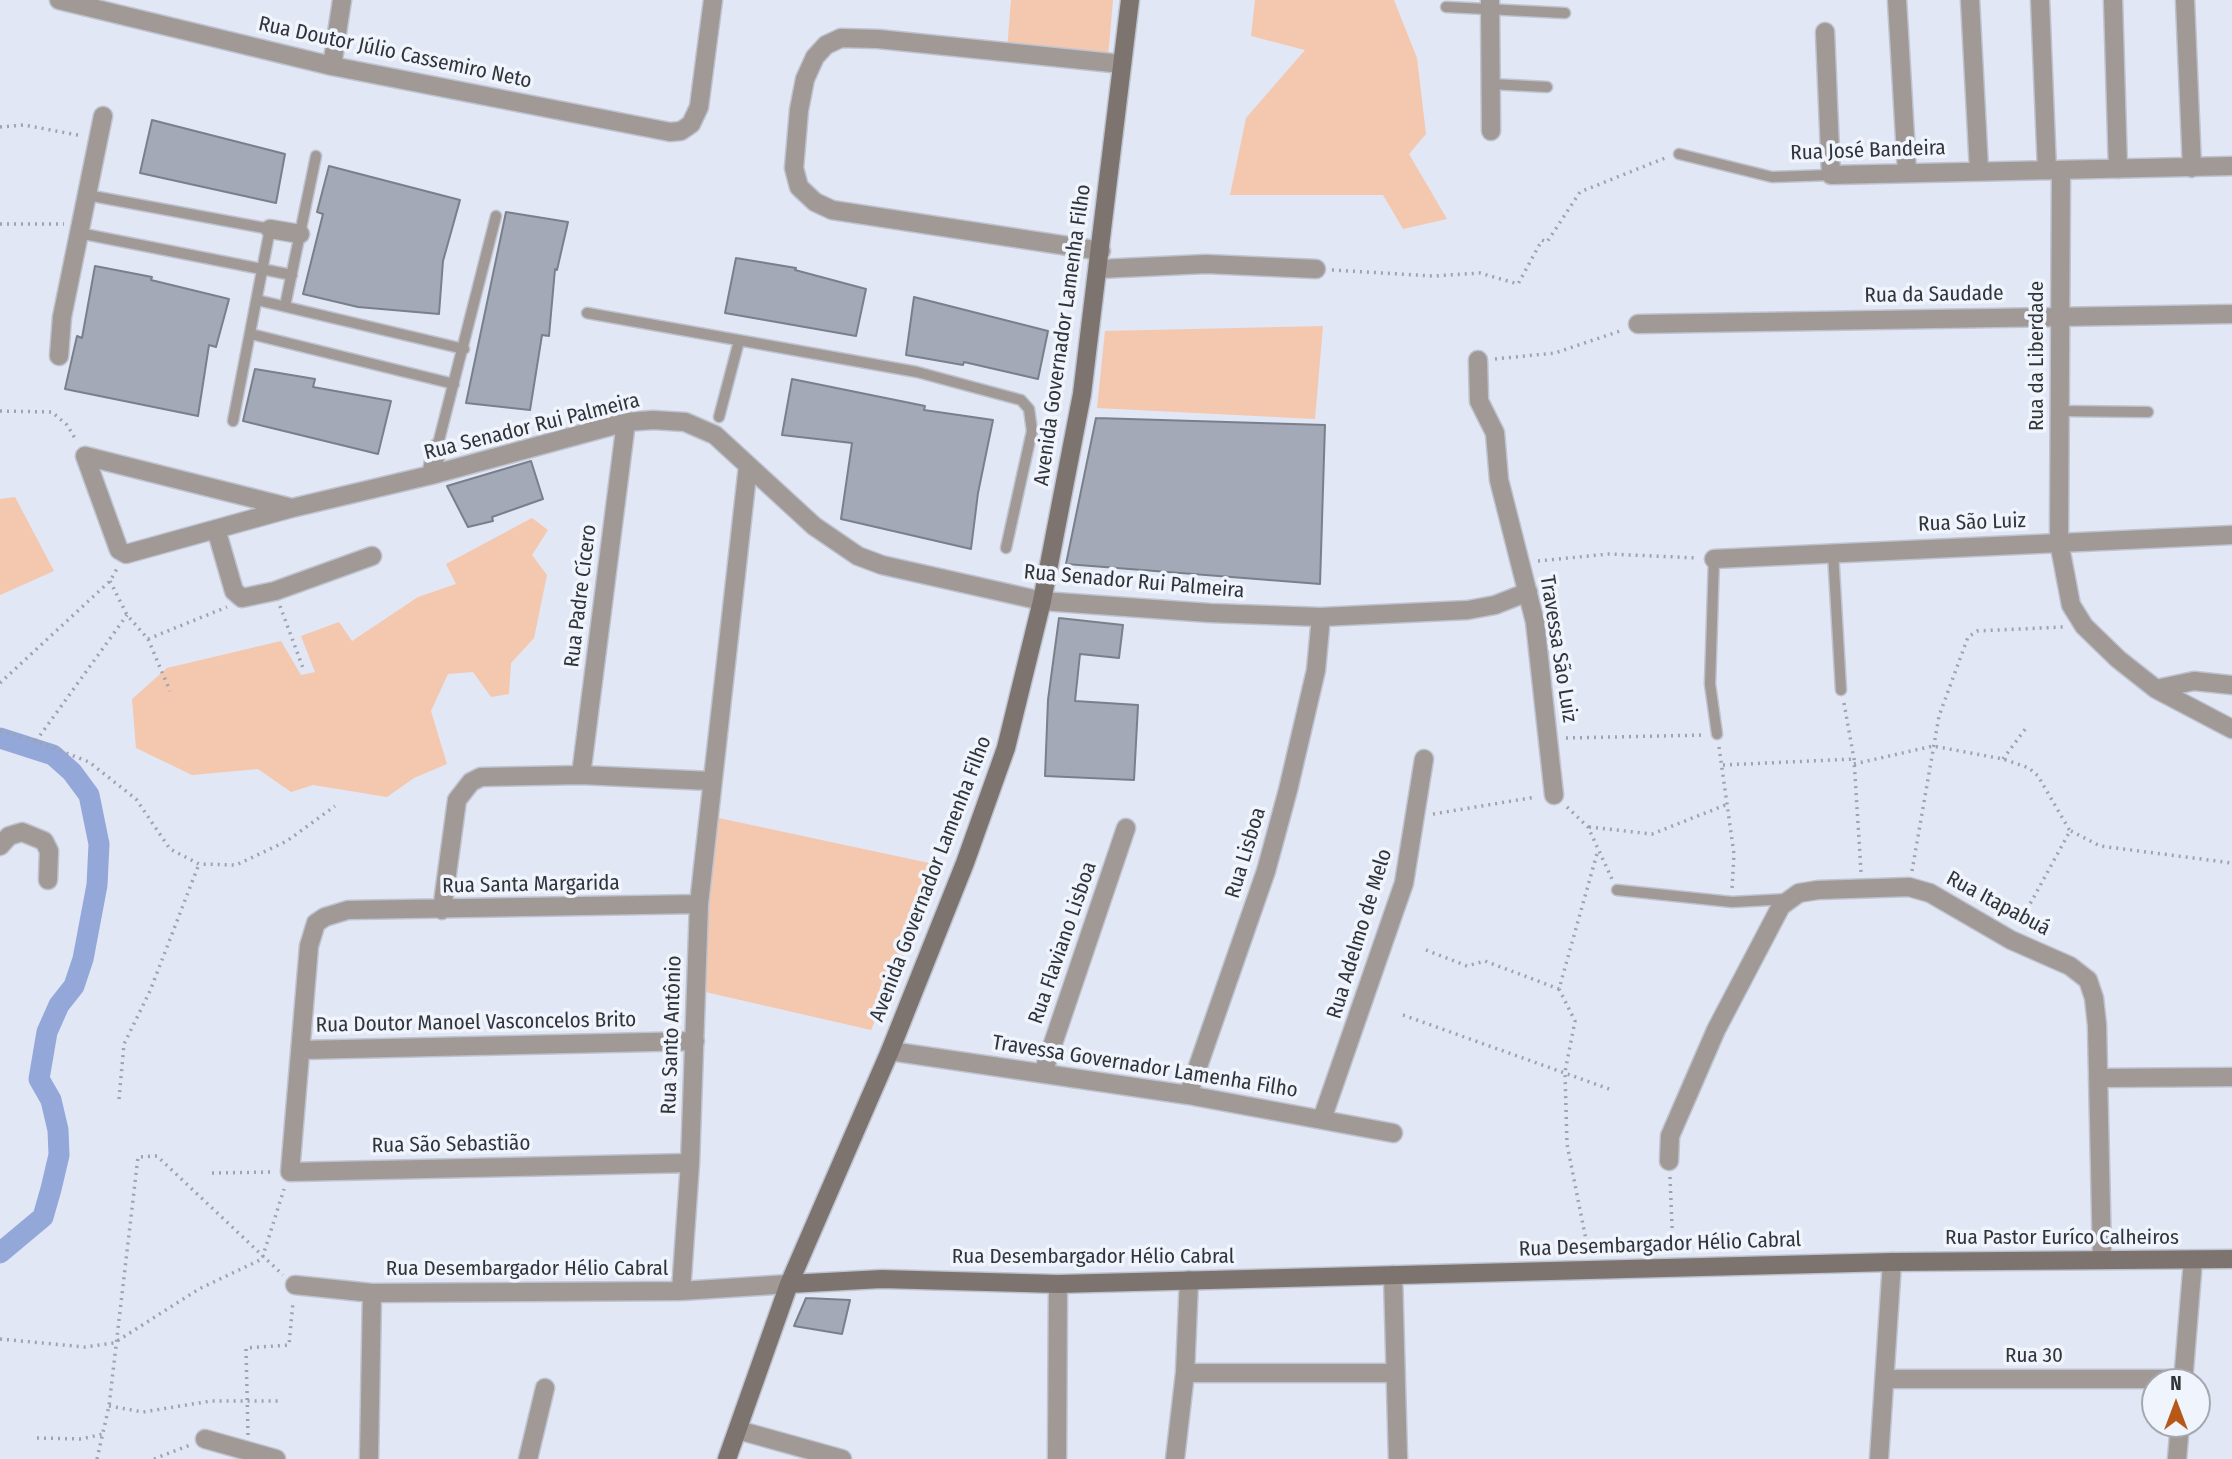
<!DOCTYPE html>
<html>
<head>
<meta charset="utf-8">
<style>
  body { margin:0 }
  #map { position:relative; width:2232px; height:1459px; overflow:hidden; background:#e1e7f5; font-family:"Fira Sans Condensed",sans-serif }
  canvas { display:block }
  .north { position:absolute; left:2141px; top:1368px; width:70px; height:70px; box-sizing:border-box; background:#f0f4fd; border:2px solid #a4a7af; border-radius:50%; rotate:0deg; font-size:19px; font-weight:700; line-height:28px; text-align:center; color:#313439 }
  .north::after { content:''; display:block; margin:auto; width:24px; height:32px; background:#b85816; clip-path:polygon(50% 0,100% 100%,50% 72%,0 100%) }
</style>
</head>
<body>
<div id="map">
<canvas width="2232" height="1459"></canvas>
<div class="north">N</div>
</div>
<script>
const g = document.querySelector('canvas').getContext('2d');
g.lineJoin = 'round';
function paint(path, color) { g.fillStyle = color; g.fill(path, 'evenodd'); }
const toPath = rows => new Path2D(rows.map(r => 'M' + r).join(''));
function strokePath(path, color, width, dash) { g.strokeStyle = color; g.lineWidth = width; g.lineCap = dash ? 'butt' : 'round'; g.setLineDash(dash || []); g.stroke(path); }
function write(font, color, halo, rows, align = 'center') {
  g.font = font + ' "Fira Sans Condensed",sans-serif'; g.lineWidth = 7; g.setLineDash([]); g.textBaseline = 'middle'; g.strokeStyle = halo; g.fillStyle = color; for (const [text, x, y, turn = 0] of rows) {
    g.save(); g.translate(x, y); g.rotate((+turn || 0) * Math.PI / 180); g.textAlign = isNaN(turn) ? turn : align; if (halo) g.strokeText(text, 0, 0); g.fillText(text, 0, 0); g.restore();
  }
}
paint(toPath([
  [1011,0,1113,0,1108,57,1007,50],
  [1255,0,1394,0,1417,58,1426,134,1409,154,1447,219,1403,229,1383,195,1230,195,1246,118,1305,50,1251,36],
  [1323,326,1315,419,1097,408,1105,331],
  [15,497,54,571,0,595,0,499],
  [532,518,548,530,532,555,547,575,534,638,511,663,509,694,491,697,473,672,448,674,431,711,447,764,414,778,387,797,313,785,291,792,258,769,192,775,136,748,132,699,167,668,281,641,301,675,315,672,301,636,339,622,352,641,418,597,456,584,446,564],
  [714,817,943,866,871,1030,701,991]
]), '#f4c7af');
strokePath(toPath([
  [0,738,53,755,72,772,89,795,99,844,97,885,83,959,74,986,59,1005,47,1032,39,1079,51,1100,58,1130,59,1155,51,1189,43,1217,0,1253]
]), '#93a7d9', 21);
const building = toPath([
  [152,120,285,154,276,203,140,173,152,120],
  [329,166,460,200,443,261,439,314,358,307,303,294,323,214,317,212,329,166],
  [506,212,568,222,557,270,555,269,549,336,542,335,530,410,466,403,506,212],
  [736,258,796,268,795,270,866,289,856,336,725,313,736,258],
  [95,266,152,277,151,280,229,299,216,347,209,345,198,416,65,389,77,336,82,338,95,266],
  [914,297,1048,331,1038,379,964,362,963,365,906,355,914,297],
  [255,369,315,379,313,387,391,401,378,454,243,421,255,369],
  [792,379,925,406,924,410,993,420,978,493,971,549,841,519,852,443,782,435,792,379],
  [1096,418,1325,425,1320,584,1066,564,1096,418],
  [531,461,543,499,492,517,493,521,468,527,447,486,531,461],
  [1059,618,1123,625,1119,658,1080,654,1075,701,1138,705,1134,780,1045,776,1048,700,1059,618],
  [806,1298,850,1300,842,1334,794,1326,806,1298]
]);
paint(building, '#a3a9b6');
strokePath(building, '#797f8b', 2);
const lane = toPath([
  [1446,7,1565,13],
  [1491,84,1547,87],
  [1679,154,1772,177,1831,175],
  [87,195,270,229,233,421],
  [79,233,292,275],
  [257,300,464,349],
  [285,306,316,156],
  [587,313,917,372,1021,400,1029,409,1032,431,1006,548],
  [251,334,454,384],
  [2060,411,2148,412],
  [719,417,739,341],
  [437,448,496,216],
  [1833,552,1841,690],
  [1714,559,1710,684,1717,734],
  [1617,890,1732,902,1788,899]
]);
const street = toPath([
  [59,0,332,66,670,132,681,131,691,124,699,107,713,0],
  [1490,0,1491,131],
  [1897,0,1907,172],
  [1970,0,1979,170],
  [2040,0,2047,170],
  [2113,0,2118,169],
  [2185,0,2192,168],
  [1825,32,1831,175,2232,166],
  [332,66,342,0],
  [2061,170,2059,542,2071,605,2084,626,2118,659,2156,689,2232,729],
  [270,229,300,234],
  [1101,251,832,210,815,202,799,187,794,168,799,110,805,79,815,57,826,45,841,38,878,39,1122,64],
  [1099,269,1206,264,1316,269],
  [1638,324,2232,314],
  [59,356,62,317,103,116],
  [1478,360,1479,401,1495,433,1499,480,1535,622,1554,795],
  [85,456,119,550,126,554,292,508,431,475,626,422,653,420,685,422,715,435,814,526,858,556,882,565,1042,601,1210,613,1321,617,1468,610,1495,605,1528,592],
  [85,456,288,507],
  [431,475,437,448],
  [216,529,234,591,242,598,275,591,372,556],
  [1714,559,2232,535],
  [2156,689,2194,681,2232,685],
  [581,775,626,422],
  [0,846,9,836,22,832,44,841,49,851,48,880],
  [442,910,457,800,471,782,481,777,581,775,711,781],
  [301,1050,695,1041],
  [890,1051,1188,1095,1393,1133],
  [1043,1073,1126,828],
  [2100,1078,2232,1077],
  [1188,1095,1266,871,1288,790,1316,670,1321,617],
  [1322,1119,1404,883,1424,759],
  [1669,1161,1670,1136,1716,1030,1781,906,1799,893,1818,890,1909,887,1930,893,2011,940,2070,966,2088,980,2094,998,2097,1025,2102,1259],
  [690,1163,290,1172,309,946,316,923,325,917,348,910,699,904],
  [1393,1275,1398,1459],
  [295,1285,372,1293,681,1291,789,1284],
  [681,1291,690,1163,699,904,748,466],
  [1185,1373,1395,1373],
  [1885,1379,2183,1379],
  [2183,1382,2193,1260],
  [738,1430,842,1459],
  [205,1439,276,1459],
  [369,1459,372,1293],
  [528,1459,545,1388],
  [1057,1459,1058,1284],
  [1175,1459,1185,1373,1189,1280],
  [1879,1459,1892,1262],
  [2177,1459,2180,1424]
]);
const secondary = toPath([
  [789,1284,882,1279,1058,1284,1892,1262,2232,1259],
  [727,1459,789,1284,890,1051,965,863,1006,748,1042,601,1082,394,1130,0]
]);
strokePath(lane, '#bec3cf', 13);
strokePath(street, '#bec3cf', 21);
strokePath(secondary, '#bec3cf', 21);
strokePath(toPath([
  [0,127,24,125,83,136],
  [0,224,64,224],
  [1332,270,1433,276,1480,273,1518,284,1542,240,1547,242,1580,192,1665,158],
  [1495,359,1555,353,1623,330],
  [0,411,52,412,67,425,76,440],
  [1538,561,1609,554,1698,558],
  [110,581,127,615,148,639,170,691],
  [280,606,303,668],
  [148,639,227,607],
  [0,683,110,581,118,567],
  [1844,703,1854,759,1861,872],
  [0,731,36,741,89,762,136,799,170,849,199,864,236,865,287,841,335,806],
  [1566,738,1705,735],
  [36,741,127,615],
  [1719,747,1734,854,1732,889],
  [2003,759,2026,728],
  [1854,764,1933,746,2003,759,2029,768,2038,776,2070,831,2018,926],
  [1723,765,1854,759],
  [1567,807,1588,827,1612,879],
  [1433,814,1536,797],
  [1589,827,1652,834,1728,804],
  [2071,831,2100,846,2232,863],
  [1912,871,1939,716,1968,637,1977,631,2063,627],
  [1426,950,1467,966,1485,961,1559,989],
  [1403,1015,1612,1090],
  [119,1099,124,1044,150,991,199,864],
  [212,1173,272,1172],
  [1670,1177,1673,1250],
  [1588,1250,1567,1144,1565,1072,1575,1021,1559,989,1598,850],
  [0,1339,85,1347,114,1343,199,1289,262,1259,284,1189],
  [109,1406,143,1412,211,1401,281,1401],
  [248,1435,246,1348,289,1345,293,1302],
  [37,1438,81,1439,103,1434],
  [97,1459,109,1406,138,1157,157,1156,283,1275],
  [154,1459,190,1445]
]), '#9fa3ae', 3.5, [2, 5]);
strokePath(lane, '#a09996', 10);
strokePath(street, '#a09996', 18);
strokePath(secondary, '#7d746f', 18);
write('21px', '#313439', '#f0f4fd', [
  ["Rua Doutor Júlio Cassemiro Neto",395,53,12],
  ["Rua José Bandeira",1868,151,-2],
  ["Rua da Saudade",1934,295,-1],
  ["Avenida Governador Lamenha Filho",1063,335,-82],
  ["Rua da Liberdade",2037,356,-90],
  ["Rua Senador Rui Palmeira",532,427,-14],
  ["Rua São Luiz",1972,523,-2],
  ["Rua Senador Rui Palmeira",1134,582,5],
  ["Rua Padre Cícero",581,596,-83],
  ["Travessa São Luiz",1558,649,81],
  ["Rua Lisboa",1246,853,-73],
  ["Avenida Governador Lamenha Filho",931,879,-69],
  ["Rua Santa Margarida",531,885,-1],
  ["Rua Itapabuá",1998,904,28],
  ["Rua Adelmo de Melo",1360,934,-73],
  ["Rua Flaviano Lisboa",1063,943,-71],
  ["Rua Doutor Manoel Vasconcelos Brito",476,1023,-1],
  ["Rua Santo Antônio",672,1035,-88],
  ["Travessa Governador Lamenha Filho",1145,1067,9],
  ["Rua São Sebastião",451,1145,-1],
  ["Rua Pastor Euríco Calheiros",2062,1238],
  ["Rua Desembargador Hélio Cabral",1660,1245,-2],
  ["Rua Desembargador Hélio Cabral",1093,1257],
  ["Rua Desembargador Hélio Cabral",527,1269],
  ["Rua 30",2034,1356]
]);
</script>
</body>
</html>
